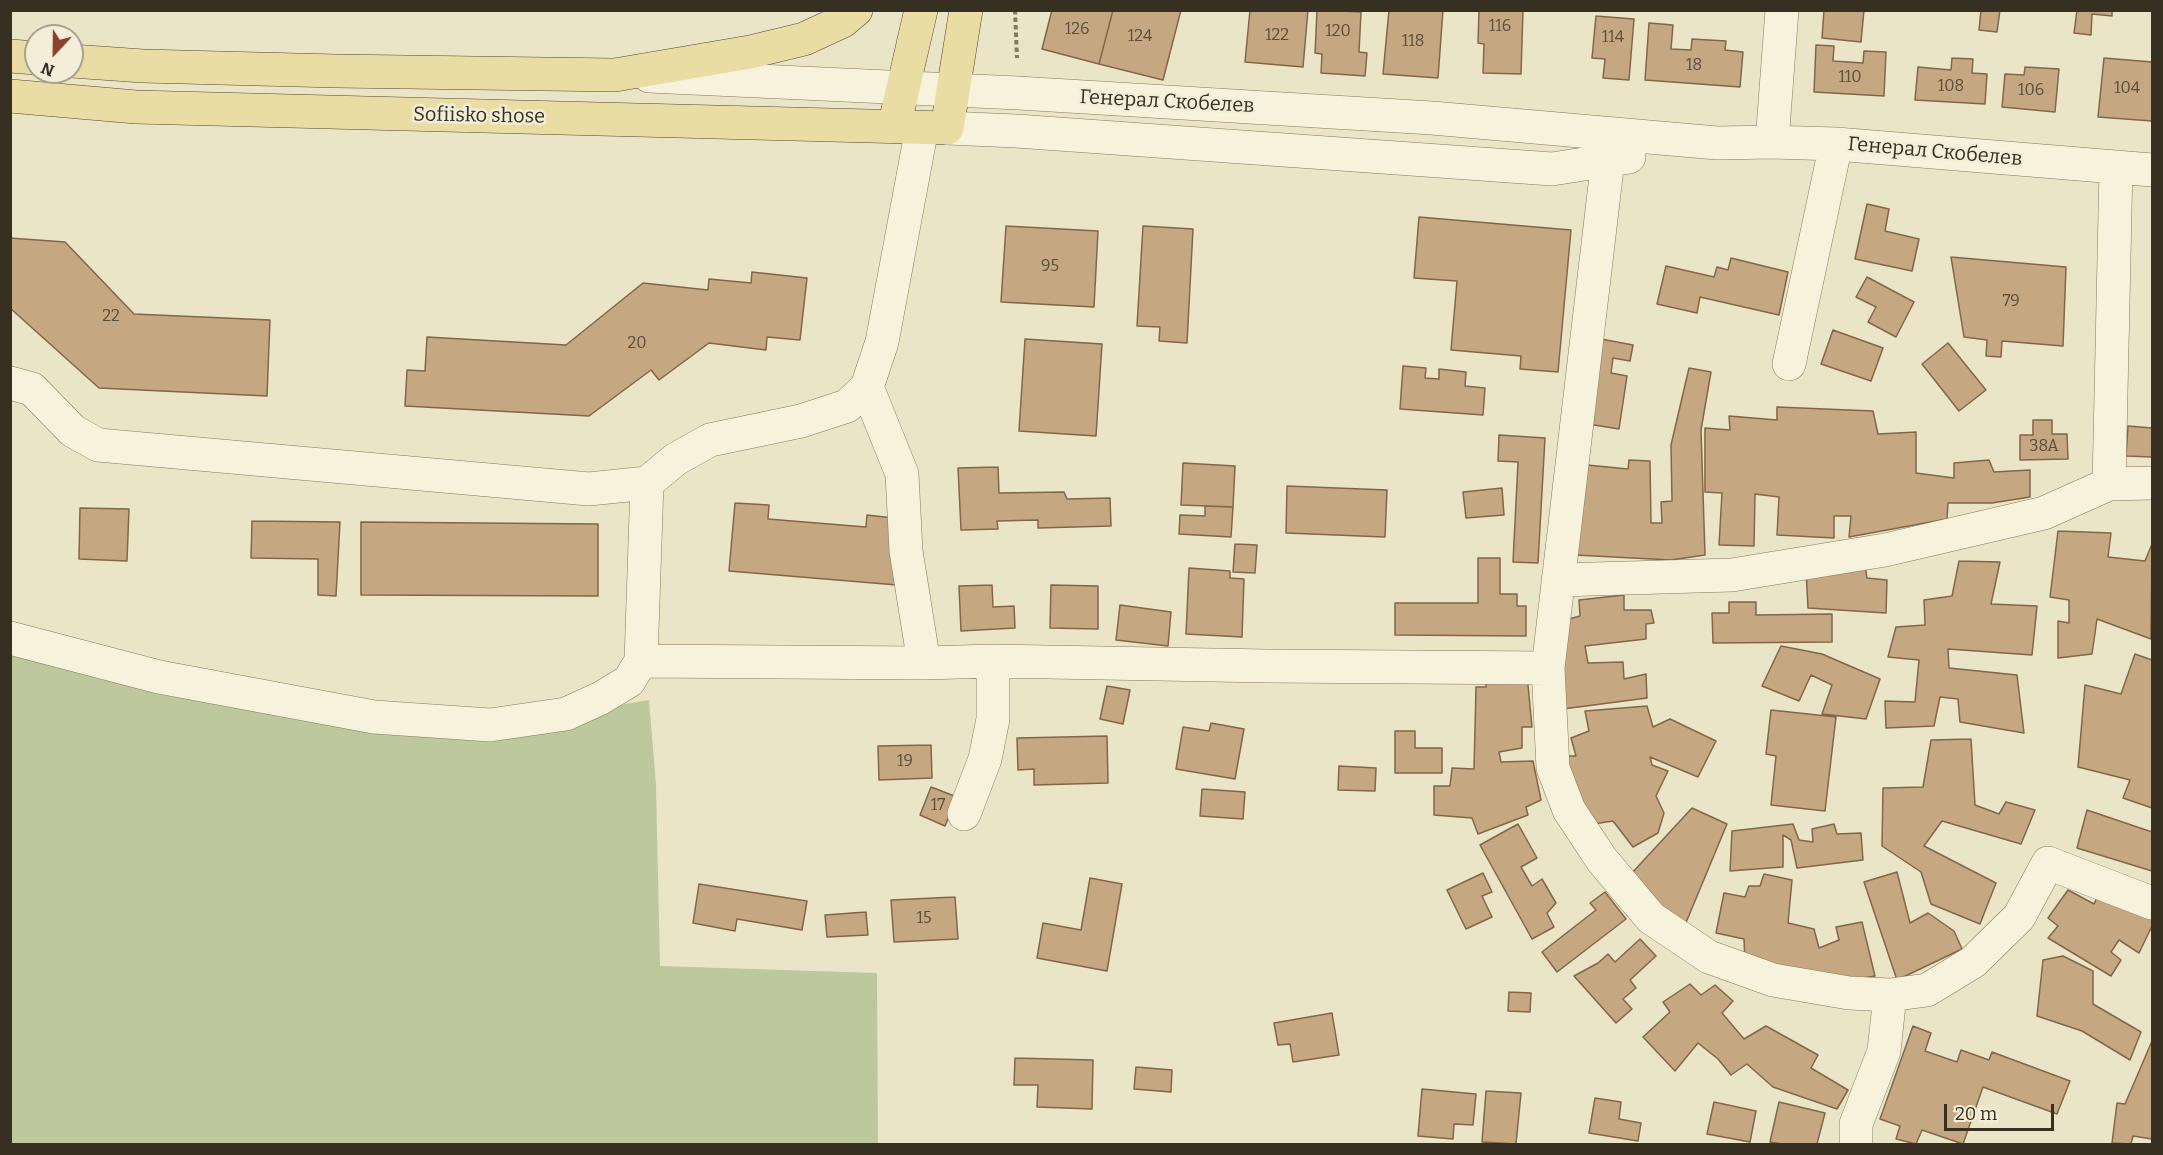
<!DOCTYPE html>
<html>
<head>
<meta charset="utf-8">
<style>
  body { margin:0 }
  #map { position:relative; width:2163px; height:1155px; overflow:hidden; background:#ebe5c8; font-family:Bitter,serif }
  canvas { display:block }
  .frame { position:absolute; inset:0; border:12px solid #372f21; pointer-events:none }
  .north { position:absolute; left:24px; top:24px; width:60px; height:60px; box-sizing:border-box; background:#f3eed7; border:2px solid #a8a28e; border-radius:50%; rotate:202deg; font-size:16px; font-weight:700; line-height:24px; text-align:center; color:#372f21 }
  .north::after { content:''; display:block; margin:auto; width:21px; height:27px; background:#8f4034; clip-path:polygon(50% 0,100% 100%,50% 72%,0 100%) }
  .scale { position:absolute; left:1944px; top:1104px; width:110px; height:27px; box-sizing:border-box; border:3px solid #372f21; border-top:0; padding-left:8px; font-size:18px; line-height:21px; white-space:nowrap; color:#372f21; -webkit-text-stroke:4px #f3eed7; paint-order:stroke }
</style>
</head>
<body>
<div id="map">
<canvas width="2163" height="1155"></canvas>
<div class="frame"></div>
<div class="north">N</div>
<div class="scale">20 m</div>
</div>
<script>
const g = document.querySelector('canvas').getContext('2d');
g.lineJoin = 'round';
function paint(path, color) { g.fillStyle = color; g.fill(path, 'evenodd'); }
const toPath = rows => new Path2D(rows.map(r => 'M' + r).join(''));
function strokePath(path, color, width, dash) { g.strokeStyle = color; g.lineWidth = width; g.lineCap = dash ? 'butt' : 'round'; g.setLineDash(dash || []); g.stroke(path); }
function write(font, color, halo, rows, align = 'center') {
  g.font = font + ' Bitter,serif'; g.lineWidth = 5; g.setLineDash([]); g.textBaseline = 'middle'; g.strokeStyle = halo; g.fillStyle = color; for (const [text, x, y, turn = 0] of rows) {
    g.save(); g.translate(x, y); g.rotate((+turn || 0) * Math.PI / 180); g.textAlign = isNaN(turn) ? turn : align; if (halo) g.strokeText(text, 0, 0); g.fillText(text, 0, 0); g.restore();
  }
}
paint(toPath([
  [11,639,374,717,566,714,649,700,656,785,660,966,877,973,878,1144,11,1144]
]), '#bdc89d');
const building = toPath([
  [1052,10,1113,10,1099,64,1042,49,1052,10],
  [1113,10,1181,10,1163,80,1099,64,1113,10],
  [1250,10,1308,10,1303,67,1245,62,1250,10],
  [1317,10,1361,12,1359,52,1367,53,1365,76,1321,73,1322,54,1315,53,1317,10],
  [1389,10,1443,10,1438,78,1383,74,1389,10],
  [1479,10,1523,10,1521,74,1483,73,1484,44,1478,43,1479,10],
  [1824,10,1864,10,1861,42,1822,38,1824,10],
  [1981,10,2000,10,1997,32,1979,30,1981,10],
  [2077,10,2112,10,2112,16,2092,14,2091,35,2074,33,2077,10],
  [1596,16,1634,19,1629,80,1603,78,1605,59,1592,58,1596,16],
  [1649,23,1673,25,1671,49,1691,50,1692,39,1726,41,1725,50,1743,52,1740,87,1645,80,1649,23],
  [1816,45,1834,46,1833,61,1863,63,1864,51,1886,52,1884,96,1814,92,1816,45],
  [1952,58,1973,59,1972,73,1987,74,1985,104,1915,100,1918,67,1951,70,1952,58],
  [2104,58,2152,62,2152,121,2098,117,2104,58],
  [2025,67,2059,69,2055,112,2002,107,2005,74,2024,75,2025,67],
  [1867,204,1889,209,1885,231,1919,239,1912,271,1855,259,1867,204],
  [1419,217,1571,230,1558,372,1520,369,1521,356,1451,350,1457,281,1414,278,1419,217],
  [1006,226,1098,231,1094,307,1001,302,1006,226],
  [1143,226,1193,229,1187,343,1159,341,1160,327,1137,326,1143,226],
  [10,238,65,242,134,314,270,320,267,396,99,388,10,308,10,238],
  [1951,257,2066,267,2063,346,2002,341,2001,357,1986,356,1987,340,1964,337,1951,257],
  [1731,258,1788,272,1779,315,1700,297,1697,313,1657,304,1666,266,1714,277,1717,267,1728,270,1731,258],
  [752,272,807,278,800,340,767,337,766,350,709,343,659,380,651,370,589,416,405,406,407,370,425,371,427,337,566,345,643,283,708,290,709,279,751,283,752,272],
  [1867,277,1914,302,1896,337,1868,322,1876,307,1856,297,1867,277],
  [1833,330,1883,348,1871,381,1821,364,1833,330],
  [1025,339,1102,344,1096,436,1019,431,1025,339],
  [1601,339,1633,345,1630,361,1613,358,1611,373,1627,376,1619,429,1588,424,1601,339],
  [1948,343,1986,390,1959,411,1922,364,1948,343],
  [1403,366,1426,368,1425,378,1439,379,1439,369,1466,372,1465,386,1485,388,1483,415,1400,409,1403,366],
  [1689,368,1711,372,1701,430,1705,555,1671,560,1575,555,1577,464,1628,469,1629,460,1650,461,1651,523,1662,523,1661,502,1672,501,1671,445,1689,368],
  [1777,407,1873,411,1878,434,1916,432,1916,473,1954,478,1954,463,1989,460,1994,472,2030,470,2030,497,1992,503,1948,503,1947,519,1849,537,1851,516,1834,516,1834,538,1777,535,1779,497,1755,494,1754,546,1719,545,1722,493,1705,492,1705,428,1730,430,1729,416,1777,420,1777,407],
  [2033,420,2052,420,2052,434,2067,434,2068,459,2020,460,2020,435,2033,435,2033,420],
  [2128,426,2152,428,2152,457,2126,456,2128,426],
  [1499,435,1545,438,1538,563,1513,562,1518,462,1498,461,1499,435],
  [1183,463,1235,466,1233,507,1181,505,1183,463],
  [998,467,999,493,1064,492,1067,499,1110,498,1111,526,1038,528,1038,520,997,521,998,529,961,530,958,468,998,467],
  [1287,486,1387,490,1385,537,1286,533,1287,486],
  [1502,488,1504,515,1466,518,1463,492,1502,488],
  [735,503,769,505,768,519,866,527,867,515,902,519,897,585,729,571,735,503],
  [1205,506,1233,507,1231,537,1179,534,1180,515,1205,516,1205,506],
  [80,508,129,509,127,561,79,559,80,508],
  [252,521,340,522,336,596,318,595,318,559,251,558,252,521],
  [361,522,598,524,598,596,361,595,361,522],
  [2058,531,2111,533,2108,557,2145,561,2152,544,2151,639,2097,619,2092,654,2058,658,2058,621,2069,623,2069,600,2050,597,2058,531],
  [1235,544,1257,545,1255,573,1233,572,1235,544],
  [1478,558,1500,558,1500,594,1517,594,1517,606,1526,606,1526,636,1395,635,1395,603,1478,603,1478,558],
  [1959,561,2000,562,1991,604,2037,606,2032,655,1948,649,1949,668,2017,675,2024,733,1960,722,1958,699,1940,697,1934,726,1886,728,1885,701,1915,702,1919,660,1888,657,1896,627,1925,625,1924,600,1952,596,1959,561],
  [1865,565,1867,578,1887,580,1886,613,1808,608,1806,571,1865,565],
  [1189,568,1230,571,1230,578,1244,579,1242,637,1186,634,1189,568],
  [992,585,993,607,1014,606,1015,628,961,631,959,586,992,585],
  [1051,585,1098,586,1098,629,1050,628,1051,585],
  [1624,595,1624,610,1651,610,1654,623,1646,624,1646,639,1585,646,1588,663,1623,662,1624,679,1646,674,1647,698,1563,709,1561,621,1580,616,1579,600,1624,595],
  [1729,602,1756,602,1756,615,1832,614,1832,642,1713,643,1712,613,1729,613,1729,602],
  [1120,605,1171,612,1168,646,1116,640,1120,605],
  [1781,646,1822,654,1880,679,1866,719,1822,714,1832,685,1811,675,1799,701,1762,686,1781,646],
  [2135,654,2152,660,2152,808,2123,798,2130,780,2078,767,2085,685,2121,694,2135,654],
  [1527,675,1532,727,1522,727,1522,748,1499,752,1501,762,1533,761,1541,800,1526,807,1528,815,1478,834,1472,818,1434,815,1434,786,1450,786,1452,768,1474,769,1476,687,1486,687,1486,681,1527,675],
  [1107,686,1130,690,1123,724,1100,719,1107,686],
  [1647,706,1653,727,1670,719,1716,741,1698,777,1650,757,1652,765,1668,771,1656,796,1664,813,1658,833,1633,847,1613,821,1587,825,1564,756,1576,756,1571,738,1589,731,1585,711,1647,706],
  [1771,710,1836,717,1825,811,1771,805,1776,756,1766,754,1771,710],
  [1211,723,1244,729,1235,779,1176,769,1183,727,1209,731,1211,723],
  [1395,731,1415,731,1415,748,1442,748,1442,773,1395,773,1395,731],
  [1107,736,1108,783,1034,785,1034,769,1018,770,1017,738,1107,736],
  [1971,739,1975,805,1999,814,2006,802,2035,810,2021,844,1942,821,1924,846,1996,883,1980,924,1931,904,1921,872,1882,846,1883,788,1923,787,1931,740,1971,739],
  [931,745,932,778,879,780,878,746,931,745],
  [1339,766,1376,768,1375,791,1338,790,1339,766],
  [931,787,957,797,945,826,920,815,931,787],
  [1202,789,1245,792,1243,819,1200,816,1202,789],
  [1692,808,1727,824,1685,925,1675,924,1631,874,1692,808],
  [2087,810,2152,832,2152,871,2077,848,2087,810],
  [1518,824,1537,858,1521,867,1532,886,1542,879,1556,903,1547,913,1554,927,1532,939,1480,845,1518,824],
  [1793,824,1799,840,1813,842,1812,829,1834,824,1837,834,1861,833,1863,860,1797,868,1791,840,1783,835,1783,867,1730,871,1732,831,1793,824],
  [1897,872,1910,923,1928,913,1954,931,1962,949,1897,980,1864,882,1897,872],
  [1483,873,1492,892,1482,896,1492,917,1466,929,1447,890,1483,873],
  [1764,874,1792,880,1788,923,1814,929,1819,948,1839,940,1836,927,1862,922,1875,976,1839,982,1745,963,1744,939,1716,933,1724,893,1745,897,1749,886,1760,886,1764,874],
  [1090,878,1122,884,1107,971,1037,958,1043,923,1081,930,1090,878],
  [699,884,807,901,802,930,737,919,735,931,693,923,699,884],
  [2068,890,2094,904,2100,891,2152,915,2152,926,2139,953,2119,940,2111,952,2121,960,2111,976,2048,938,2058,926,2048,918,2068,890],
  [1605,892,1626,919,1557,972,1542,952,1596,910,1590,903,1605,892],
  [955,897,958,939,894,942,891,900,955,897],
  [866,912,868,935,827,937,825,915,866,912],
  [1640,939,1656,956,1630,980,1636,988,1623,999,1632,1009,1616,1023,1574,976,1598,963,1608,954,1615,962,1640,939],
  [2063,956,2093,971,2093,1004,2141,1032,2130,1060,2082,1031,2037,1016,2043,960,2063,956],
  [1690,984,1701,995,1715,985,1733,1001,1722,1013,1744,1039,1766,1026,1818,1055,1811,1068,1848,1090,1837,1109,1773,1087,1747,1064,1731,1075,1718,1059,1698,1043,1675,1071,1643,1037,1670,1012,1663,1002,1690,984],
  [1509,992,1531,993,1530,1012,1508,1011,1509,992],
  [1332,1013,1339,1055,1293,1062,1290,1044,1278,1045,1274,1023,1332,1013],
  [1913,1026,1931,1033,1925,1051,1957,1062,1961,1050,1989,1060,1992,1052,2070,1081,2057,1114,1983,1087,1963,1144,1922,1130,1916,1144,1896,1139,1900,1126,1880,1119,1913,1026],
  [2152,1041,2152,1139,2133,1136,2131,1144,2112,1143,2117,1103,2125,1104,2152,1041],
  [1015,1058,1093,1060,1092,1109,1037,1107,1038,1085,1014,1085,1015,1058],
  [1136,1067,1172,1070,1171,1092,1134,1089,1136,1067],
  [1422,1089,1476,1094,1473,1125,1454,1124,1453,1139,1418,1136,1422,1089],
  [1486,1091,1521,1093,1516,1144,1482,1142,1486,1091],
  [1595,1098,1621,1102,1619,1119,1641,1123,1638,1141,1589,1133,1595,1098],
  [1714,1102,1756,1111,1750,1142,1707,1134,1714,1102],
  [1779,1102,1825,1113,1817,1144,1782,1144,1770,1142,1779,1102]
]);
paint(building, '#c5a782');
strokePath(building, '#826647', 1.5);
const minor = toPath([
  [649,76,1018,93,1432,118,1717,143,1772,142,1836,144,2152,170],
  [947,128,1016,131,1552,169,1629,157],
  [1611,134,1548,668,1553,768,1569,810,1602,860,1651,918,1709,957,1773,980,1849,993,1890,995,1927,990,1973,962,2019,917,2048,863,2152,903],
  [1772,142,1782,10],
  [1789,364,1836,144],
  [10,383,32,389,73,431,98,445,589,489,647,483],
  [867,387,902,474,906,551,924,663],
  [2109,484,2116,167],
  [1558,580,1732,575,1885,550,2044,513,2109,484,2152,483],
  [10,638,159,677,374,717,490,725,566,714,601,698,629,681,641,661,647,483,676,459,710,440,801,421,847,406,867,387,882,342,922,128],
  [641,661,924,663,993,661,1268,666,1548,668],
  [964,814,985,759,993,719,993,661],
  [1856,1144,1856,1124,1884,1051,1890,995]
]);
const major = toPath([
  [10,56,36,58],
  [72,61,143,66,336,71,615,75,750,52,804,39,843,21,856,10],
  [10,96,136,107,947,128,966,10],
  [894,127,921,10]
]);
strokePath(minor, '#85785f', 34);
strokePath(major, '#544632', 34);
strokePath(toPath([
  [1015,10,1017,58]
]), '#85785f', 4, [4.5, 3]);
strokePath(minor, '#f6f2db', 33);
strokePath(major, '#eadda4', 33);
write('16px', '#5a4d39', null, [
  ["116",1500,27],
  ["126",1077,30],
  ["120",1338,32],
  ["122",1277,36],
  ["124",1140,37],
  ["114",1613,38],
  ["118",1413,42],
  ["18",1694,66],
  ["110",1850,78],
  ["108",1951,87],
  ["104",2127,89],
  ["106",2031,91],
  ["95",1050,267],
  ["79",2011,302],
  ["22",111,317],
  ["20",637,344],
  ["38А",2044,447],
  ["19",905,762],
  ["17",938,806],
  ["15",924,919]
]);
write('20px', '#372f21', '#f3eed7', [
  ["Генерал Скобелев",1167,102,3],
  ["Sofiisko shose",479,116,1],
  ["Генерал Скобелев",1935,152,5]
]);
</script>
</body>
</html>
